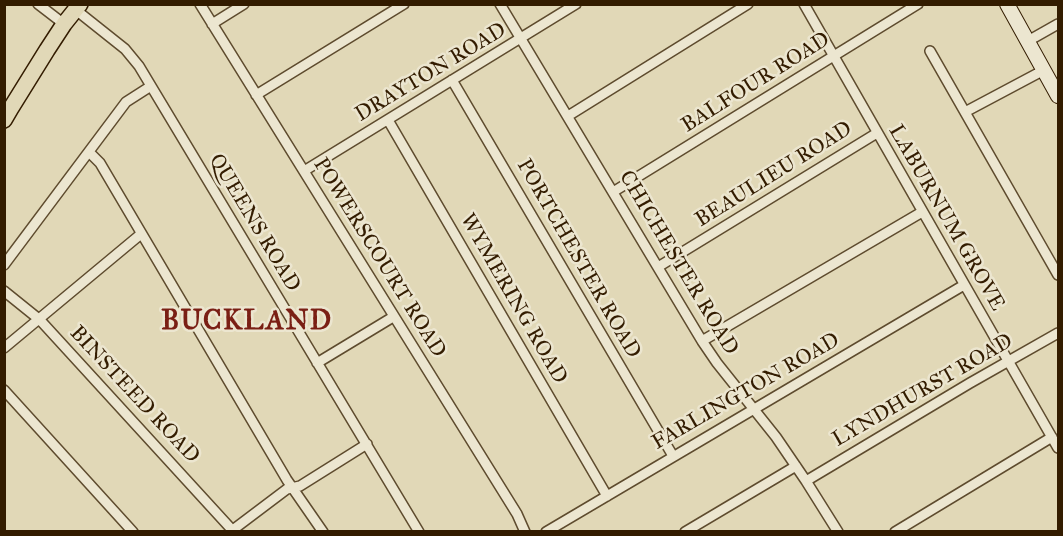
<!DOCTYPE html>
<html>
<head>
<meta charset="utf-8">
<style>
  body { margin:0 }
  #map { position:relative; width:1063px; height:536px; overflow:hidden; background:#e1d8b7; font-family:"IM FELL Great Primer",serif }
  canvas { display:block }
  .frame { position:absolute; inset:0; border:6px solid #331c00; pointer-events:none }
</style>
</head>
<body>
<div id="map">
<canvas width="1063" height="536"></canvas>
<div class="frame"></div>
</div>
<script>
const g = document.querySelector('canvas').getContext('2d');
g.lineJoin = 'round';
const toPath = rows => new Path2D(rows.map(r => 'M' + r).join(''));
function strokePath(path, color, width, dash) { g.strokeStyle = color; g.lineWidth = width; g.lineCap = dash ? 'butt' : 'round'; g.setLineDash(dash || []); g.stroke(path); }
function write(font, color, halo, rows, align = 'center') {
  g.font = font + ' "IM FELL Great Primer",serif'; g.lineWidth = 5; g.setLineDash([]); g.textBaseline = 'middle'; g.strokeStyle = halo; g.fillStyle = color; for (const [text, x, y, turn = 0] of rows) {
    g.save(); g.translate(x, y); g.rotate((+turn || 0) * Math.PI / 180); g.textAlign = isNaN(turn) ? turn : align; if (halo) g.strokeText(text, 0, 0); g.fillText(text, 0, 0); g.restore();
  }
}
const street = toPath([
  [38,4,64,24],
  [200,4,517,514,525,532],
  [500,4,702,341,717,363,776,437,806,481,838,532],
  [804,4,1058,448],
  [76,10,125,49,139,66,419,532],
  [212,24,244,4],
  [1028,41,1058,24],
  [930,51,1058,275],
  [452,80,673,456],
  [256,95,404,4],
  [965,112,1044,70],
  [568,116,748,4],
  [388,120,607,496],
  [89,152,100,163,287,480,323,532],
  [304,171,576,4],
  [613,192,918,4],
  [4,265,126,102,151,86],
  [658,267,877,133],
  [4,291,40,320,234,532],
  [702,341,922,212],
  [4,348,141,234],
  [317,363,393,317],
  [4,390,133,532],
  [806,481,970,383,1058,333],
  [230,532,287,489,300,486,367,444],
  [546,532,964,285],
  [685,532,796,466],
  [895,532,1052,437]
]);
const secondary = toPath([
  [1007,4,1058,96]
]);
const primary = toPath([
  [4,120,11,108,47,50,64,24,80,4]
]);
strokePath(street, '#5e4b2e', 12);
strokePath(secondary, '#331c00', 16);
strokePath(primary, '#331c00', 18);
strokePath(street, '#ece6d0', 9);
strokePath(secondary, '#ece6d0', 14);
strokePath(primary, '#e1d8b7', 15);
write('21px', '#331c00', '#ece6d0', [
  ["DRAYTON ROAD",431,73,-31],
  ["BALFOUR ROAD",756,83,-32],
  ["BEAULIEU ROAD",774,175,-32],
  ["LABURNUM GROVE",946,218,60],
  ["QUEENS ROAD",254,223,59],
  ["POWERSCOURT ROAD",379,258,58],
  ["PORTCHESTER ROAD",578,259,60],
  ["CHICHESTER ROAD",678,263,59],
  ["WYMERING ROAD",513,299,60],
  ["LYNDHURST ROAD",923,391,-30],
  ["FARLINGTON ROAD",746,392,-30],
  ["BINSTEED ROAD",134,395,47]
]);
g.letterSpacing = '1.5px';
write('bold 27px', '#7a1f14', '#ece6d0', [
  ["BUCKLAND",247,322]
]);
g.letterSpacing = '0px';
</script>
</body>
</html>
